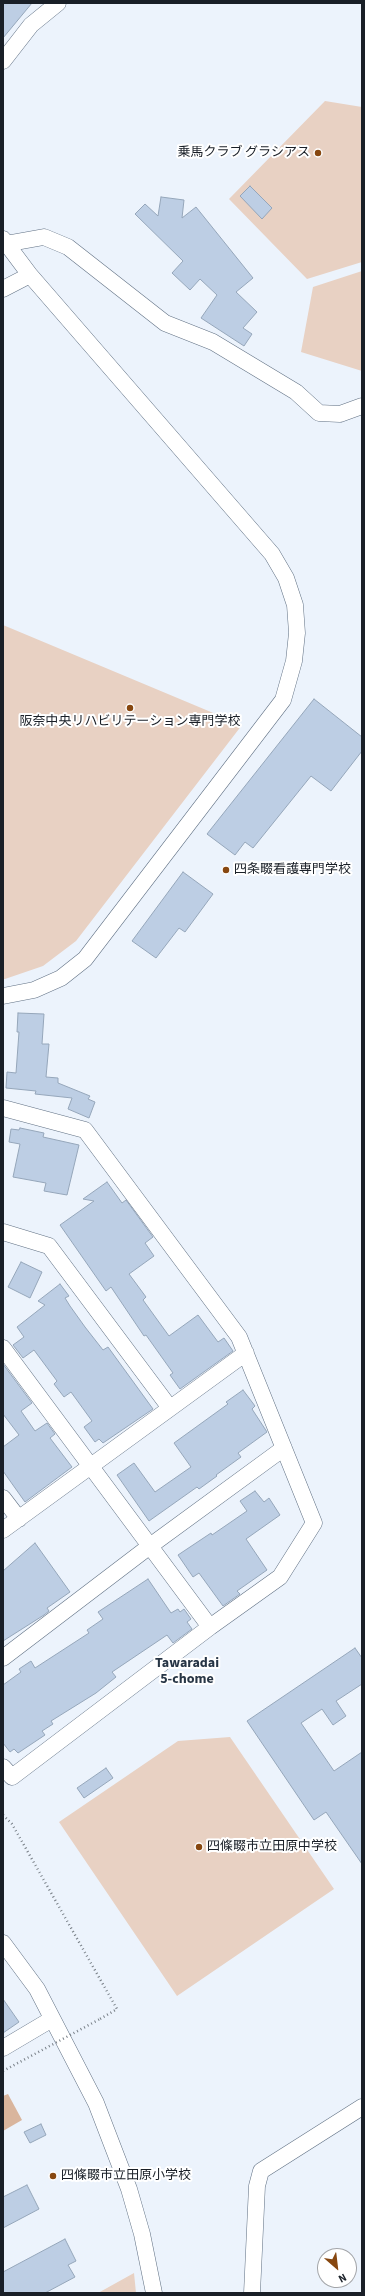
<!DOCTYPE html>
<html>
<head>
<meta charset="utf-8">
<style>
  body { margin:0 }
  #map { position:relative; width:365px; height:2296px; overflow:hidden; background:#ecf3fc; font-family:"Source Sans 3",sans-serif }
  canvas { display:block }
  .frame { position:absolute; inset:0; border:4px solid #191f27; pointer-events:none }
  .north { position:absolute; left:317px; top:2248px; width:40px; height:40px; box-sizing:border-box; background:#fff; border:1px solid #a3a5a9; border-radius:50%; rotate:152deg; font-size:11px; font-weight:700; line-height:16px; text-align:center; color:#191f27 }
  .north::after { content:''; display:block; margin:auto; width:14px; height:18px; background:#874710; clip-path:polygon(50% 0,100% 100%,50% 72%,0 100%) }
</style>
</head>
<body>
<div id="map">
<canvas width="365" height="2296"></canvas>
<div class="frame"></div>
<div class="north">N</div>
</div>
<script>
const g = document.querySelector('canvas').getContext('2d');
g.lineJoin = 'round';
function paint(path, color) { g.fillStyle = color; g.fill(path, 'evenodd'); }
const toPath = rows => new Path2D(rows.map(r => 'M' + r).join(''));
function strokePath(path, color, width, dash) { g.strokeStyle = color; g.lineWidth = width; g.lineCap = dash ? 'butt' : 'round'; g.setLineDash(dash || []); g.stroke(path); }
function write(font, color, halo, rows, align = 'center') {
  g.font = font + ' "Source Sans 3","Noto Sans JP",sans-serif'; g.lineWidth = 4; g.setLineDash([]); g.textBaseline = 'middle'; g.strokeStyle = halo; g.fillStyle = color; for (const [text, x, y, turn = 0] of rows) {
    g.save(); g.translate(x, y); g.rotate((+turn || 0) * Math.PI / 180); g.textAlign = isNaN(turn) ? turn : align; if (halo) g.strokeText(text, 0, 0); g.fillText(text, 0, 0); g.restore();
  }
}
paint(toPath([
  [325,101,362,107,362,262,307,279,229,199],
  [362,271,362,371,301,352,313,287],
  [3,625,242,725,76,941,43,966,5,979,3,979],
  [230,1737,334,1889,177,1996,59,1822,178,1741],
  [134,2273,136,2293,98,2293]
]), '#e8d1c3');
paint(toPath([
  [8,2094,22,2120,3,2131,3,2096]
]), '#d9b59d');
const building = toPath([
  [3,3,32,3,3,38,3,3],
  [250,186,272,208,262,219,240,196,250,186],
  [161,197,184,200,182,218,196,207,253,278,236,292,257,312,243,328,252,334,244,346,201,318,217,295,200,279,190,290,172,273,183,261,135,214,145,204,158,216,161,197],
  [314,699,362,737,362,751,331,791,311,776,253,848,245,842,235,855,207,834,314,699],
  [183,872,213,894,185,932,179,928,156,958,132,941,183,872],
  [18,1013,44,1014,42,1044,49,1044,46,1077,58,1078,58,1083,90,1096,88,1099,95,1102,89,1118,68,1109,72,1098,35,1094,36,1091,6,1088,7,1072,16,1073,19,1032,17,1032,18,1013],
  [20,1128,44,1133,43,1137,79,1145,67,1195,44,1191,46,1183,13,1177,20,1144,9,1142,11,1129,19,1130,20,1128],
  [107,1182,122,1203,126,1200,153,1237,145,1243,154,1256,129,1274,146,1297,143,1300,169,1336,198,1315,218,1342,224,1338,233,1351,180,1389,170,1375,173,1373,146,1335,144,1336,111,1287,106,1291,60,1225,94,1201,83,1199,107,1182],
  [21,1262,42,1272,30,1298,8,1287,21,1262],
  [60,1284,69,1296,65,1298,70,1306,85,1327,103,1350,108,1347,153,1409,103,1443,99,1439,95,1442,84,1427,92,1421,71,1392,64,1397,54,1384,57,1381,34,1350,23,1358,13,1345,24,1337,17,1327,45,1305,38,1301,60,1284],
  [3,1364,32,1403,21,1411,35,1431,47,1423,55,1434,50,1438,72,1467,25,1502,3,1471,3,1447,19,1435,3,1414,3,1364],
  [243,1390,255,1406,252,1409,267,1432,238,1453,241,1457,216,1475,217,1476,199,1489,197,1487,149,1521,117,1475,134,1463,155,1492,191,1467,174,1443,228,1404,226,1402,243,1390],
  [255,1491,264,1502,269,1498,280,1515,246,1539,267,1570,237,1591,240,1594,223,1606,199,1573,193,1577,178,1555,211,1533,212,1535,247,1511,240,1501,255,1491],
  [35,1543,70,1592,47,1608,49,1611,44,1615,3,1641,3,1571,35,1543],
  [148,1579,171,1613,178,1609,180,1612,184,1609,191,1619,187,1622,192,1629,173,1643,167,1635,112,1672,116,1677,96,1693,51,1721,53,1724,42,1731,45,1735,18,1753,14,1749,10,1752,3,1743,3,1685,21,1672,19,1669,31,1661,35,1668,89,1633,87,1630,103,1619,98,1612,148,1579],
  [355,1648,362,1658,362,1684,336,1701,346,1716,333,1725,322,1709,301,1723,334,1771,362,1752,362,1864,326,1812,314,1820,247,1721,355,1648],
  [106,1768,113,1778,84,1798,77,1788,106,1768],
  [3,1999,19,2022,3,2033,3,1999],
  [41,2124,46,2135,30,2143,24,2132,41,2124],
  [27,2185,39,2209,3,2228,3,2197,27,2185],
  [65,2239,76,2261,68,2265,75,2277,45,2293,3,2293,3,2272,65,2239]
]);
paint(building, '#bdcee4');
strokePath(building, '#95a6ba', 1);
const minor = toPath([
  [3,61,31,25,58,3],
  [3,239,30,275,272,554,286,578,295,605,297,633,294,661,283,700,85,959,61,978,34,990,3,996],
  [5,244,44,237,68,247,165,323,213,342,296,392,319,413,340,414,362,406],
  [3,289,30,275],
  [3,1108,85,1130,239,1337,314,1523,280,1577,210,1627,12,1777,3,1767],
  [3,1232,49,1246,170,1408],
  [3,1348,210,1627],
  [3,1498,19,1519],
  [3,1530,246,1353],
  [3,1658,150,1546,284,1448],
  [3,1943,37,1989,96,2103,129,2189,142,2234,154,2293],
  [3,2048,52,2019],
  [252,2293,257,2186,261,2171,362,2107]
]);
strokePath(minor, '#617184', 17);
strokePath(toPath([
  [3,1815,12,1824,117,2009,100,2019]
]), '#798088', 2.5, [1, 3]);
strokePath(minor, '#fff', 16);
strokePath(toPath([
  [3,2071,100,2019]
]), '#798088', 2.5, [1, 3]);
for (const [x, y, r, color] of [
  [318,153,4,"#874710"],
  [130,708,4,"#874710"],
  [226,870,4,"#874710"],
  [199,1847,4,"#874710"],
  [53,2176,4,"#874710"]
]) { const dot = new Path2D(); dot.arc(x, y, r, 0, 2 * Math.PI); g.fillStyle = color; g.fill(dot); strokePath(dot, '#fff', 1.5); }
write('13px', '#191f27', '#fff', [
  ["乗馬クラブ グラシアス",310,153,"right"],
  ["阪奈中央リハビリテーション専門学校",130,722,"center"],
  ["四条畷看護専門学校",234,870],
  ["四條畷市立田原中学校",207,1847],
  ["四條畷市立田原小学校",61,2176]
], 'left');
write('bold 14px', '#273545', '#fff', [
  ["Tawaradai",187,1664],
  ["5-chome",187,1680]
]);
</script>
</body>
</html>
